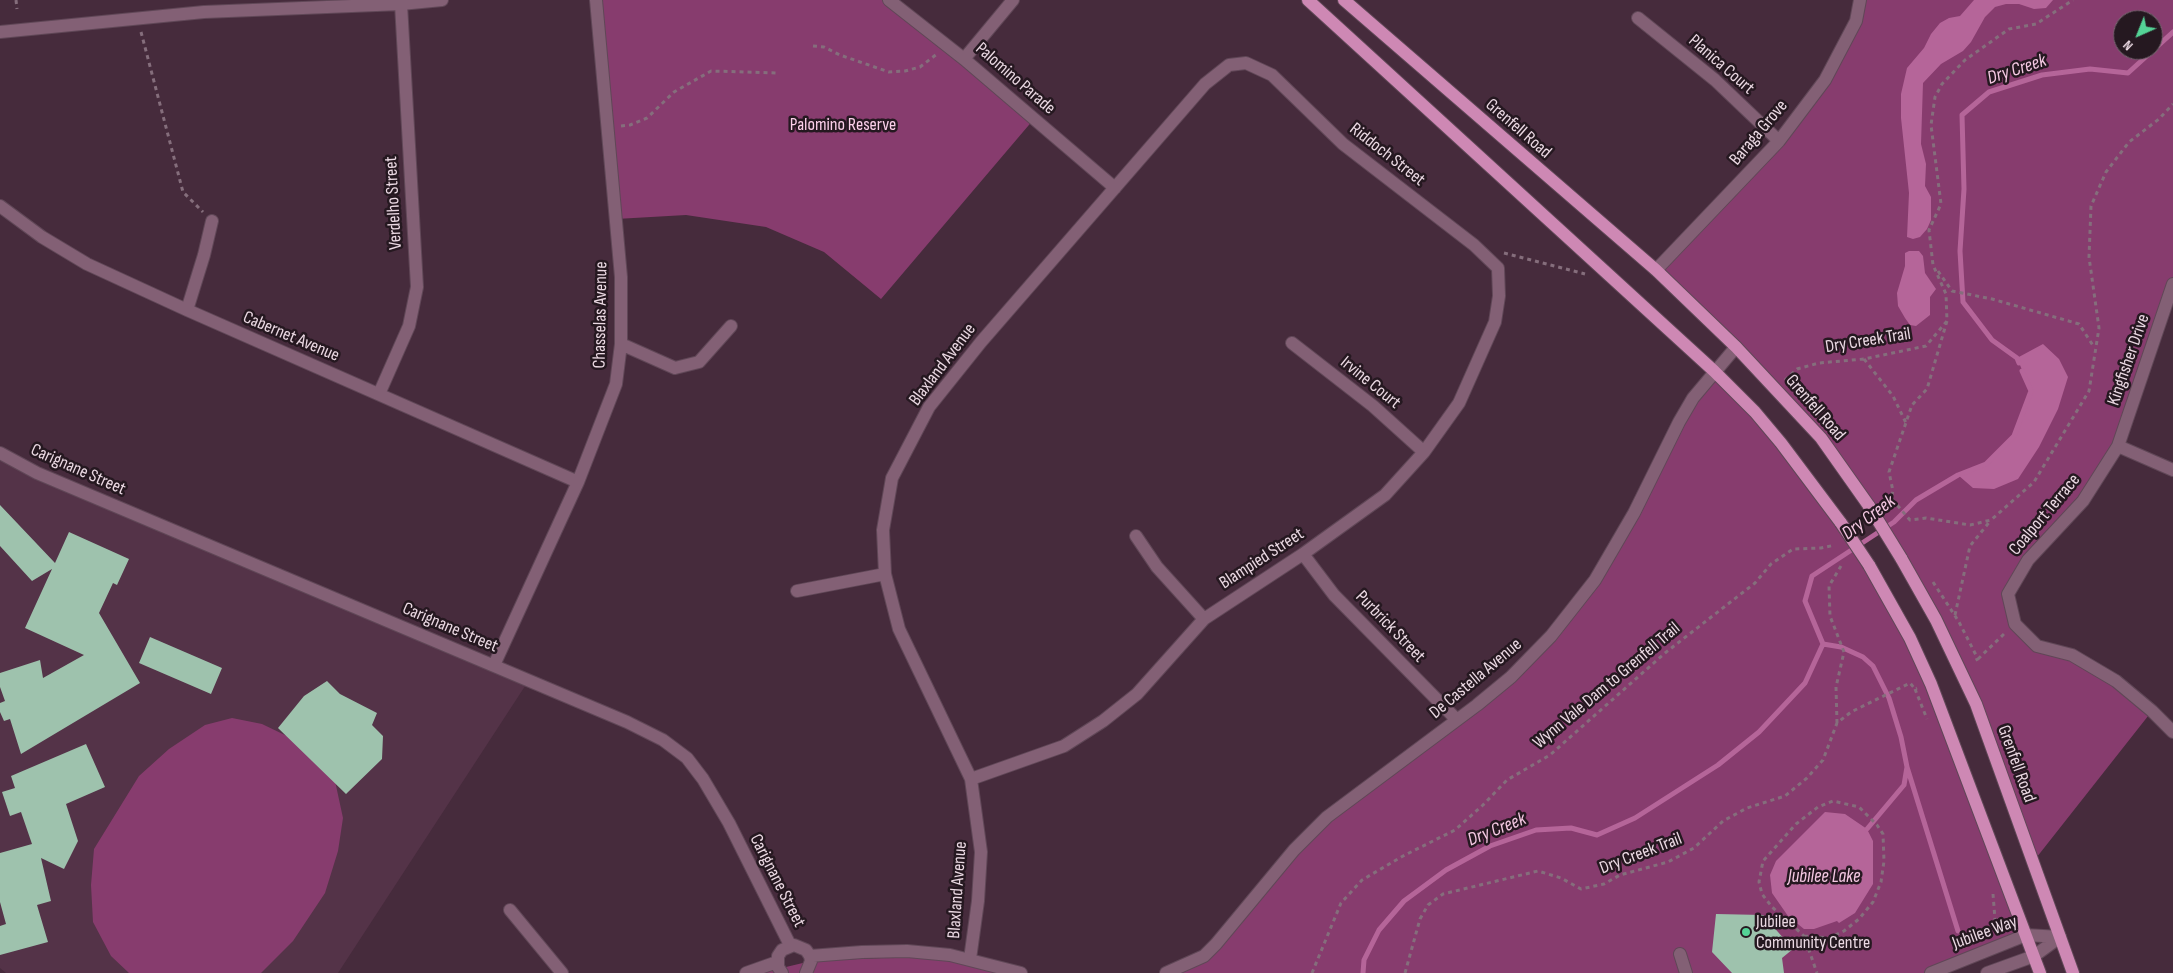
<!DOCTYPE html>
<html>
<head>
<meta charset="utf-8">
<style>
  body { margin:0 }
  #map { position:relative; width:2173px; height:973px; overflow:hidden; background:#462b3c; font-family:"Sofia Sans Condensed",sans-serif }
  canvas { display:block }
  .north { position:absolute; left:2113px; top:10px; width:50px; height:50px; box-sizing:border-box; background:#251820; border:1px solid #74656e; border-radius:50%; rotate:224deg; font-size:14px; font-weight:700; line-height:20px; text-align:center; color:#ebd9e3 }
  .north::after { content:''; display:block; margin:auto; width:18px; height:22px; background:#54d396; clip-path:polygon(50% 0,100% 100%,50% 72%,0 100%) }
</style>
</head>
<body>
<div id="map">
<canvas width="2173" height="973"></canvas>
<div class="north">N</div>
</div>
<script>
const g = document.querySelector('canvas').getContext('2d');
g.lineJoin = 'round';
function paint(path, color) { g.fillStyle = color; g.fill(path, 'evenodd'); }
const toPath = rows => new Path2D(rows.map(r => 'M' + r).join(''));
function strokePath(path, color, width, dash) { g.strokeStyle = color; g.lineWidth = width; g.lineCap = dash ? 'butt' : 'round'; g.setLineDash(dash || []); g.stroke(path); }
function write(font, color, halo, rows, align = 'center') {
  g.font = font + ' "Sofia Sans Condensed",sans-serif'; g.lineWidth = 5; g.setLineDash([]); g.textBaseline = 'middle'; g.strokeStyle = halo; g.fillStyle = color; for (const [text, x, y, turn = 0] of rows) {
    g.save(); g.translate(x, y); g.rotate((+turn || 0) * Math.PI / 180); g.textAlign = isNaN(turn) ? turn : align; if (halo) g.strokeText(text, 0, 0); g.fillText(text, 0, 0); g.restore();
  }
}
paint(toPath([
  [0,453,529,680,338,973,6,973,0,968]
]), '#543348');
paint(toPath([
  [596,0,889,0,1034,119,881,299,824,252,766,227,686,215,616,219],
  [1858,0,2173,0,2173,284,2118,446,2008,595,2015,624,2037,646,2072,655,2152,711,2033,862,1945,638,1856,487,1776,390,1656,270,1825,80],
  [2123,20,2153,20,2153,50,2123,50],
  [1714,371,1821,495,1910,638,2026,935,1938,973,1166,973,1204,955,1301,843,1518,670,1595,580],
  [232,718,262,724,289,737,335,781,343,818,338,851,325,893,293,941,261,973,129,973,111,956,93,922,91,885,94,849,139,776,169,749,205,725],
  [950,955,1020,973,761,973,811,961]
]), '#873c6e');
paint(toPath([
  [1974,0,2053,0,2046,8,2034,9,2019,4,2006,4,1995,7,1985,17,1971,42,1963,51,1941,64,1923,83,1921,144,1926,164,1925,186,1931,197,1931,220,1927,229,1920,237,1913,239,1907,237,1909,193,1901,118,1901,94,1907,68,1924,48,1931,34,1940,23,1949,18,1960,16],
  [1909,251,1919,251,1923,256,1925,273,1936,289,1930,297,1930,315,1916,326,1910,325,1905,318,1898,306,1897,293,1905,266,1905,253],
  [2043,344,2059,359,2068,377,2058,409,2039,447,2018,479,1994,489,1973,488,1958,475,1986,464,2014,436,2031,391,2017,358],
  [1825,812,1845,814,1867,829,1873,841,1873,884,1855,913,1839,923,1837,921,1814,929,1804,929,1788,916,1772,893,1770,875,1776,861]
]), '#b56599');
strokePath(toPath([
  [2019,363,2017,358,1992,340,1963,302,1960,251,1964,189,1962,115,1989,92,2042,75,2090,69,2128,73,2173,32],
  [1823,644,1841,647,1863,657,1873,666,1889,698,1901,737,1907,767,1904,785,1867,829],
  [1907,767,1958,931],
  [1363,973,1364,960,1379,930,1404,901,1446,870,1490,846,1536,830,1571,828,1597,835,1635,818,1718,765,1759,732,1805,683,1823,644,1805,601,1812,576,1894,522,1916,500,1958,475,1986,464,2014,436,2031,391,2022,371]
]), '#b56599', 5);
paint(toPath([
  [0,505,55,563,69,532,129,559,117,585,113,583,99,613,140,683,21,754,10,719,4,721,0,712,0,703,5,701,0,687,0,673,40,660,43,678,84,655,25,628,52,569,32,581,0,546],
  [150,637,222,668,211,694,139,663],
  [327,681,340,694,377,713,372,725,383,736,382,759,346,794,278,728,304,696],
  [86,744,105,787,66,804,78,841,64,869,41,858,51,901,37,905,48,942,0,955,0,926,6,924,0,902,0,853,32,844,21,812,10,816,2,792,15,788,11,776],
  [1716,914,1763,915,1793,949,1782,958,1784,973,1732,973,1712,952]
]), '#9ec2ad');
const minor = toPath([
  [889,0,964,59,1115,188],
  [1638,18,1715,80,1779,141],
  [0,32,204,12,401,4,442,0],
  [964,59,1013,0],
  [0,206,42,237,87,264,187,310,578,482],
  [1656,270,1779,141,1825,80,1856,21,1860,0],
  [2173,284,2118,446,2083,501,2028,560,2008,594,2015,624,2037,646,2072,655,2116,681,2152,711,2173,732],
  [187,310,204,255,212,221],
  [1292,343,1373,406,1424,452],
  [621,344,675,368,699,362,731,326],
  [379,394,409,326,417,287,401,4],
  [2118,446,2173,470],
  [0,453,37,473,627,722,663,740,687,758,703,779,729,823,790,945],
  [1136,536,1157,567,1204,619],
  [1303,554,1334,595,1457,720],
  [797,591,885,574],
  [494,665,578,482,616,384,621,344,621,277,596,0],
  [510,910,562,973],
  [1680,954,1686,973],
  [810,956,862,952,907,951,950,955,1021,973],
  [970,959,978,901,981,852,971,779,899,629,885,574,883,530,892,478,929,407,981,342,1205,84,1229,65,1246,63,1272,75,1343,144,1474,245,1498,268,1499,296,1495,322,1459,403,1424,452,1385,495,1303,554,1204,619,1137,694,1103,721,1064,746,971,779],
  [746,973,777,962],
  [782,973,778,967,778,956,782,950,794,945,806,950,810,956,811,961,806,973],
  [1166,973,1204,956,1216,944,1294,850,1327,817,1477,705,1511,677,1551,636,1595,580,1634,513,1679,422,1693,398,1736,347],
  [1931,973,2026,935,2060,937],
  [1987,973,2034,956,2060,937]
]);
const major = toPath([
  [1308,0,1714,371,1755,412,1781,443,1841,523],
  [1344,0,1656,270,1736,347,1821,438,1869,506],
  [1901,558,1936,620,1976,704,2073,973],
  [1869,565,1910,638,1931,684,2040,973]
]);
strokePath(minor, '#604757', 14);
strokePath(major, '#604757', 14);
strokePath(toPath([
  [16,0,17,9],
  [141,32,183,192,203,212],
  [813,46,824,47,840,55,889,72,905,71,920,67,937,54],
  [621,126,630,125,647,118,674,92,711,71,778,73],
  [1504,253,1585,274],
  [1938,271,1952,291,1992,299,2079,324,2094,347],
  [1947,321,1927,389,1912,405,1889,472,1893,491,1891,498,1910,520,1926,518,1970,525,1991,520,2034,482,2089,391,2099,328,2089,257,2091,206,2106,172,2129,142,2159,119,2173,104],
  [1864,359,1893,396,1906,423],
  [1791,374,1820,413],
  [1785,380,1797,369,1819,363,1864,359,1926,346,1947,321,1946,294,1933,265,1929,230,1941,204,1931,125,1935,97,1942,84,1965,60,2009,29,2036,24,2073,0],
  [1933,582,1959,622,1978,659,1972,662],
  [1955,615,1970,546,1991,520],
  [1978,659,2005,633],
  [1915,689,1927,719],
  [1837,723,1836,687,1844,652,1830,616,1829,586,1841,566],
  [1993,894,1996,932],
  [1804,936,1829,938,1844,931,1859,919,1873,902,1881,882,1884,861,1883,834,1877,825,1859,807,1833,801,1818,807,1796,824,1763,861,1759,882,1762,894,1772,907,1804,936,1817,973],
  [1312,973,1341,903,1362,880,1403,856,1455,830,1483,805,1507,780,1550,755,1665,653,1755,583,1771,564,1793,549,1821,548,1835,545],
  [1405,973,1420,919,1428,905,1443,894,1538,871,1561,878,1581,889,1604,884,1620,875,1668,862,1694,848,1723,821,1747,808,1785,796,1807,778,1823,760,1837,723,1851,712,1910,683,1915,689,1917,688]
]), '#856e7c', 3, [4, 4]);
strokePath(minor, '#836075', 12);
strokePath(major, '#ce88b4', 12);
const majorBridge = toPath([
  [1869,506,1901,558],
  [1841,523,1869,565]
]);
strokePath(majorBridge, '#604757', 14, []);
strokePath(majorBridge, '#ce88b4', 12);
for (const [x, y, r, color] of [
  [1746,932,5,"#54d396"]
]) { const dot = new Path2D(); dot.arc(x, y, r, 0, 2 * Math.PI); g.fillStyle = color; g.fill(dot); strokePath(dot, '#251820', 2); }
write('18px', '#ebd9e3', '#251820', [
  ["Planica Court",1721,65,41],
  ["Palomino Parade",1015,79,41],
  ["Grenfell Road",1518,129,41],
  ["Baraga Grove",1759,133,-50],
  ["Riddoch Street",1387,155,38],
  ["Verdelho Street",394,203,-93],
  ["Chasselas Avenue",601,315,-89],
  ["Cabernet Avenue",291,337,23],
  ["Dry Creek Trail",1868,341,-9],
  ["Kingfisher Drive",2129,360,-71],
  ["Blaxland Avenue",943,365,-53],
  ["Irvine Court",1370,383,39],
  ["Grenfell Road",1815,408,49],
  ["Carignane Street",78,470,24],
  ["Coalport Terrace",2045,515,-50],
  ["Blampied Street",1262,559,-33],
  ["Purbrick Street",1390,627,46],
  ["Carignane Street",450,628,23],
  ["De Castella Avenue",1476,679,-40],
  ["Wynn Vale Dam to Grenfell Trail",1607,686,-40],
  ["Grenfell Road",2016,764,70],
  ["Dry Creek Trail",1641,854,-21],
  ["Carignane Street",777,881,63],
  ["Blaxland Avenue",958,890,-86],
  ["Jubilee Way",1985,933,-20]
]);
write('18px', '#fbcfe9', '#251820', [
  ["Palomino Reserve",843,125]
]);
write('18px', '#ebd9e3', '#251820', [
  ["Jubilee",1756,922],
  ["Community Centre",1756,943]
], 'left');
write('italic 19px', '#f5c9e3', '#251820', [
  ["Dry Creek",2017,70,-18],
  ["Dry Creek",1869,518,-37],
  ["Dry Creek",1497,830,-22],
  ["Jubilee Lake",1824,877]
]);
</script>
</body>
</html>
